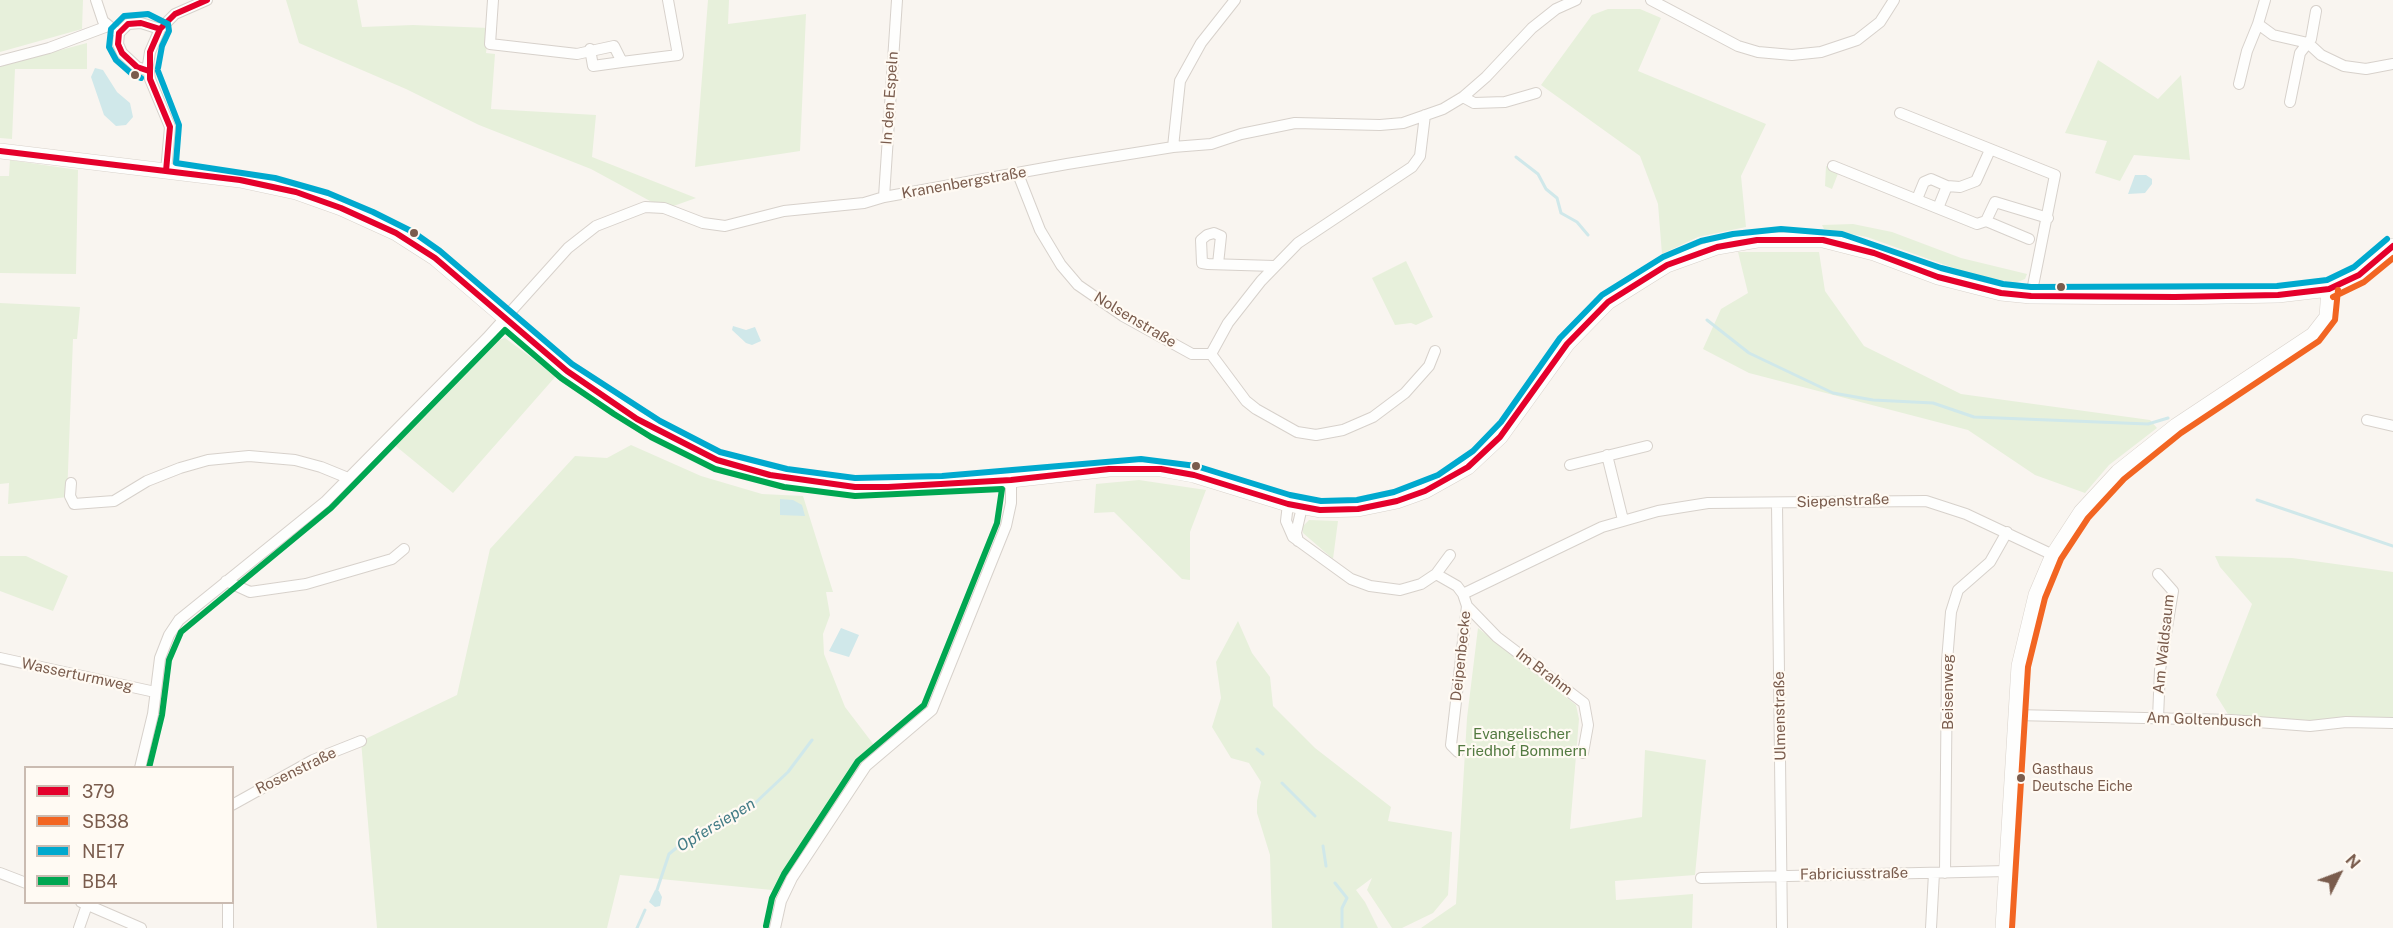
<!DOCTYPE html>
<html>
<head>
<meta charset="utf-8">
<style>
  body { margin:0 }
  #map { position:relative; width:2393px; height:928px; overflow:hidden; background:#f9f5f0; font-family:"Public Sans",sans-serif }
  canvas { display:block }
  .legend { position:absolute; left:24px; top:766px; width:210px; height:138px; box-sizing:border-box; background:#fffaf3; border:2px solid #cabbb1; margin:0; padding:8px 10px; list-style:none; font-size:18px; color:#7a5c4d }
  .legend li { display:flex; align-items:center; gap:12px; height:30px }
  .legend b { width:30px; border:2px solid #cabbb1 }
  .north { position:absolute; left:2309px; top:844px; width:60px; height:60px; -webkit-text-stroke:4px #fffaf3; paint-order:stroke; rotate:48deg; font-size:16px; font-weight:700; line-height:24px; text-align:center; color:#7a5c4d }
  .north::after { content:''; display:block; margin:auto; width:21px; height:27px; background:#7a5c4d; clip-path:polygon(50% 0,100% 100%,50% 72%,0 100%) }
</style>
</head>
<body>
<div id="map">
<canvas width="2393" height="928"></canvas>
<ul class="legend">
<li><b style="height:8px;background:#e4002b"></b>379</li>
<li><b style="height:8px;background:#f26522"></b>SB38</li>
<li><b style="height:8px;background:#00a9ce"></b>NE17</li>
<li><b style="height:8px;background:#00a651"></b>BB4</li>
</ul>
<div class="north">N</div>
</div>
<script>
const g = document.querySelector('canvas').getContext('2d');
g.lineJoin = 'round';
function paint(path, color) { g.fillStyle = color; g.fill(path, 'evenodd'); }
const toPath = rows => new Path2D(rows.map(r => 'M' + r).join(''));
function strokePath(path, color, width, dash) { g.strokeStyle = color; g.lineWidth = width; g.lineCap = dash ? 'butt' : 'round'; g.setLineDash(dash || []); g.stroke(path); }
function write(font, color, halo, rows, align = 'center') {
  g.font = font + ' "Public Sans",sans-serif'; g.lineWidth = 4.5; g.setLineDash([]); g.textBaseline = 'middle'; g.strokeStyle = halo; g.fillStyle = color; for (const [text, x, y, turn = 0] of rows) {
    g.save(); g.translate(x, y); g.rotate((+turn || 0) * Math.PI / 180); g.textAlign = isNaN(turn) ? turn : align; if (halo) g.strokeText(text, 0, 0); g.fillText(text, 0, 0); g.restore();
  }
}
paint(toPath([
  [0,0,83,0,82,29,0,52],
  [286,0,357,0,362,27,413,25,489,28,486,53,495,54,491,109,596,115,592,157,696,198,668,208,650,201,591,169,479,125,406,89,299,43],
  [708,0,729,0,728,24,806,14,800,151,695,167],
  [1608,9,1640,9,1661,18,1638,71,1766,124,1741,176,1746,227,1698,237,1662,254,1658,204,1640,156,1541,85,1592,15],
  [87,43,87,69,15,69,12,139,0,138,0,66],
  [2098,60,2158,99,2181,75,2190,160,2134,155,2120,181,2095,173,2107,141,2065,133],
  [10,160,78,170,76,274,0,273,0,176,9,176],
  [1826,166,1839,171,1832,189,1825,186],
  [1853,224,1892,232,1961,258,2027,274,2025,279,2015,283,1986,277,1962,271,1867,237,1824,229,1822,225],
  [1738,252,1819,252,1825,291,1864,346,1961,394,2150,420,2157,428,2109,465,2085,493,2035,475,1968,430,1749,373,1703,349,1721,309,1748,293],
  [1406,261,1433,317,1416,325,1411,323,1395,325,1372,278],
  [0,303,80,307,77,339,73,339,67,497,8,504,9,483,0,484],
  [505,338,556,376,453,493,392,443,489,343],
  [631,445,701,476,762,494,803,496,833,592,826,592,830,615,823,634,824,654,845,707,877,749,861,769,782,891,620,875,607,928,377,928,361,741,457,695,490,549,575,456,607,458],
  [1139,480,1206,490,1190,532,1190,580,1182,579,1114,512,1094,513,1096,484],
  [1309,520,1338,521,1333,559,1303,533,1303,526],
  [0,556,26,556,68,576,53,611,0,591],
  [2215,556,2292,558,2393,572,2393,718,2354,717,2317,722,2231,719,2216,695,2252,604,2220,567],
  [1238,621,1252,653,1270,677,1273,706,1315,748,1391,807,1388,821,1452,832,1448,895,1433,913,1402,928,1392,928,1367,890,1372,878,1356,890,1365,902,1378,928,1272,928,1270,855,1257,813,1257,801,1261,782,1249,763,1231,758,1212,727,1221,698,1216,662],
  [1478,628,1576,705,1579,719,1570,829,1642,817,1645,750,1706,760,1695,875,1615,881,1616,900,1693,894,1692,928,1421,928,1456,904,1467,718]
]), '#e7f0db');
paint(toPath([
  [95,68,103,70,117,92,130,103,133,117,126,125,116,126,104,115,91,77],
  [2135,175,2146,175,2152,179,2152,184,2145,193,2128,194],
  [733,326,746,330,755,327,761,341,752,345,746,343,732,330],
  [780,499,793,500,802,505,805,516,780,515],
  [841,628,859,635,849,657,829,651],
  [655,890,659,891,662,897,660,906,655,907,649,902]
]), '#d0e8ea');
strokePath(toPath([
  [1516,157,1538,174,1546,189,1557,198,1561,213,1577,222,1588,235],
  [1707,320,1749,353,1833,393,1873,400,1933,403,1974,417,2148,424,2168,418],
  [2257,500,2393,546],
  [1257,749,1263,754],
  [1282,783,1315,816],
  [1323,846,1326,866],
  [1335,883,1347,898,1342,908,1342,928],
  [657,890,669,854,686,840,752,806,788,772,812,740],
  [637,928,645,910]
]), '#d0e8ea', 3);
const street = toPath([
  [96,0,103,21,114,30],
  [493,0,490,44,577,54,614,46,622,62,678,55,668,0],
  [1651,0,1738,46,1758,52,1792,55,1821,52,1857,40,1880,22,1894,0],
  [2265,0,2258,24,2273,35,2308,43,2321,55,2344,66,2366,69,2393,64],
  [590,49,593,66,622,62],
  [0,61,49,48,108,26],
  [149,71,137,67,122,53,118,44,119,33,128,24,141,23,160,29],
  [2239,84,2247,51,2258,24],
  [1463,97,1474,103,1505,102,1536,93],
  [2290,102,2300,53,2311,39,2316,11],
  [1900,113,2055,175,2031,296],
  [1173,147,1180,81,1201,43,1235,0],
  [1833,166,1977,224,1986,221,1995,202,2048,218],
  [166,171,170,127,150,79,148,65,150,52,160,29,175,14,207,0],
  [1018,174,1040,230,1061,265,1078,285,1123,316,1192,354,1211,354],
  [1947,186,1960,187,1976,181,1990,150],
  [884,197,897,0],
  [1917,199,1924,182,1931,179,1947,186,1938,208],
  [1986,221,2029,239],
  [1218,264,1221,236,1214,233,1207,235,1201,240,1202,263,1208,264,1274,266],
  [1211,354,1228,323,1261,281,1298,243,1412,167,1420,156,1425,115],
  [1211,354,1246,401,1256,409,1297,432,1316,435,1343,430,1373,417,1405,393,1429,366,1435,351],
  [2367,420,2393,426],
  [1607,455,1623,520],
  [1570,465,1647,446],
  [71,483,70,496,74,504,114,501,147,481,180,468,208,460,249,456,295,460,321,467,348,478],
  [1288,504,1286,521,1293,537,1351,579,1370,586,1400,590,1421,584,1436,574,1457,586,1463,594,1467,606,1451,745,1458,752],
  [1777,504,1782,928],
  [1298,541,1296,533,1302,507],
  [1436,574,1450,555],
  [226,581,250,592,306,584,392,559,404,549],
  [1463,594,1602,527,1658,511,1708,503,1926,501,1966,514,2053,555],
  [1467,606,1497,637,1584,703,1588,725,1583,753],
  [0,658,155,692],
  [2015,715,2231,720,2310,726,2346,722,2393,723],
  [2158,718,2160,670,2173,591,2158,574],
  [140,768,153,714,160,658,169,635,179,620,325,502,487,338,568,248,596,226,645,207,664,208,703,223,725,226,784,211,864,203,884,197,1067,164,1173,147,1211,144,1241,134,1295,123,1380,125,1403,123,1443,109,1463,97,1486,77,1532,28,1556,9,1576,0],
  [232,805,313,760,361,741],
  [0,873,26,883],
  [1945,873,1947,661,1951,612,1958,590,1990,562,2007,532],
  [1701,878,2007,871],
  [81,902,141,928],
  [79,928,88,902],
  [228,928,228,902],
  [775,928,781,901,792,878,866,766,932,710,1006,526,1011,503,1011,480],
  [1931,928,1934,873]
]);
const secondary = toPath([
  [0,151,240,180,296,192,341,208,396,233,435,258,567,371,637,419,717,460,770,475,855,487,888,487,1011,480,1109,469,1161,469,1194,475,1288,504,1320,510,1358,509,1397,501,1425,491,1468,467,1500,437,1567,344,1608,302,1667,265,1717,247,1757,240,1823,240,1874,253,1938,277,2001,293,2031,296,2175,297,2278,295,2329,289,2359,275,2393,246],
  [2003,928,2019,666,2036,595,2053,555,2081,512,2118,472,2176,426,2313,335,2327,317,2329,289]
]);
strokePath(street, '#d7d1cb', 12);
strokePath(secondary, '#d9d2cb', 16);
strokePath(street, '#fefefd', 10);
strokePath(secondary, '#fefefd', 15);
strokePath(toPath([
  [149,71,137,67,122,53,118,44,119,33,128,24,141,23,160,29],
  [0,151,240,180,296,192,341,208,396,233,435,258,567,371,637,419,717,460,770,475,855,487,888,487,1011,480,1109,469,1161,469,1194,475,1288,504,1320,510,1358,509,1397,501,1425,491,1468,467,1500,437,1567,344,1608,302,1667,265,1717,247,1757,240,1823,240,1874,253,1938,277,2001,293,2031,296,2175,297,2278,295,2329,289,2359,275,2393,246],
  [166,171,170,127,150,79,150,52,160,29,175,14,207,0]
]), '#e4002b', 6);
strokePath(toPath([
  [2333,297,2364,282,2393,258],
  [2012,928,2028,667,2045,598,2061,559,2088,518,2124,479,2181,433,2319,341,2335,320,2338,290]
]), '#f26522', 6);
strokePath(toPath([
  [158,71,179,125,176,163,275,178,328,193,373,212,413,232,440,251,572,364,660,421,720,452,787,469,855,478,942,476,1141,459,1196,466,1290,495,1321,501,1357,500,1394,492,1438,475,1473,451,1501,422,1560,338,1602,295,1663,257,1701,241,1733,234,1781,229,1842,234,1941,268,2003,284,2031,287,2277,286,2327,280,2354,267,2387,239],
  [141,78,132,74,116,60,109,47,111,29,124,16,148,14,168,24,169,31,162,46,158,68]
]), '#00a9ce', 6);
strokePath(toPath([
  [149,768,162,715,169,660,181,632,331,508,505,330,561,378,614,414,651,437,715,469,784,487,855,496,1002,489,997,523,924,705,858,761,784,874,772,898,766,926]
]), '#00a651', 6);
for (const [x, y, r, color] of [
  [135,75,5,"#7a5c4d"],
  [414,233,5,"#7a5c4d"],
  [2061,287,5,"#7a5c4d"],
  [1196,466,5,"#7a5c4d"],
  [2021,778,5,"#7a5c4d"]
]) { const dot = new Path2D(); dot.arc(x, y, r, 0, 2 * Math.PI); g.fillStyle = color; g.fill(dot); strokePath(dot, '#fffaf3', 2); }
write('14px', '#7a5c4d', '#fffaf3', [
  ["Gasthaus",2032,770],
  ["Deutsche Eiche",2032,787]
], 'left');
write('15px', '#7a5c4d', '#fffaf3', [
  ["In den Espeln",890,98,-86],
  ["Kranenbergstraße",964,183,-10],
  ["Nolsenstraße",1135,320,31],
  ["Siepenstraße",1843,501,-2],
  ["Am Waldsaum",2164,644,-84],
  ["Deipenbecke",1461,656,-84],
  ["Im Brahm",1544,672,37],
  ["Wasserturmweg",77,675,12],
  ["Beisenweg",1948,692,-90],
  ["Ulmenstraße",1780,716,-91],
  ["Am Goltenbusch",2204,720,2],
  ["Rosenstraße",296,771,-26],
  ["Fabriciusstraße",1854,874,-1]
]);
write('15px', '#537a41', '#fffaf3', [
  ["Evangelischer",1522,734],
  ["Friedhof Bommern",1522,751]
]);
write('italic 16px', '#437c86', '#fffaf3', [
  ["Opfersiepen",716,825,-31]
]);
</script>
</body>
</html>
